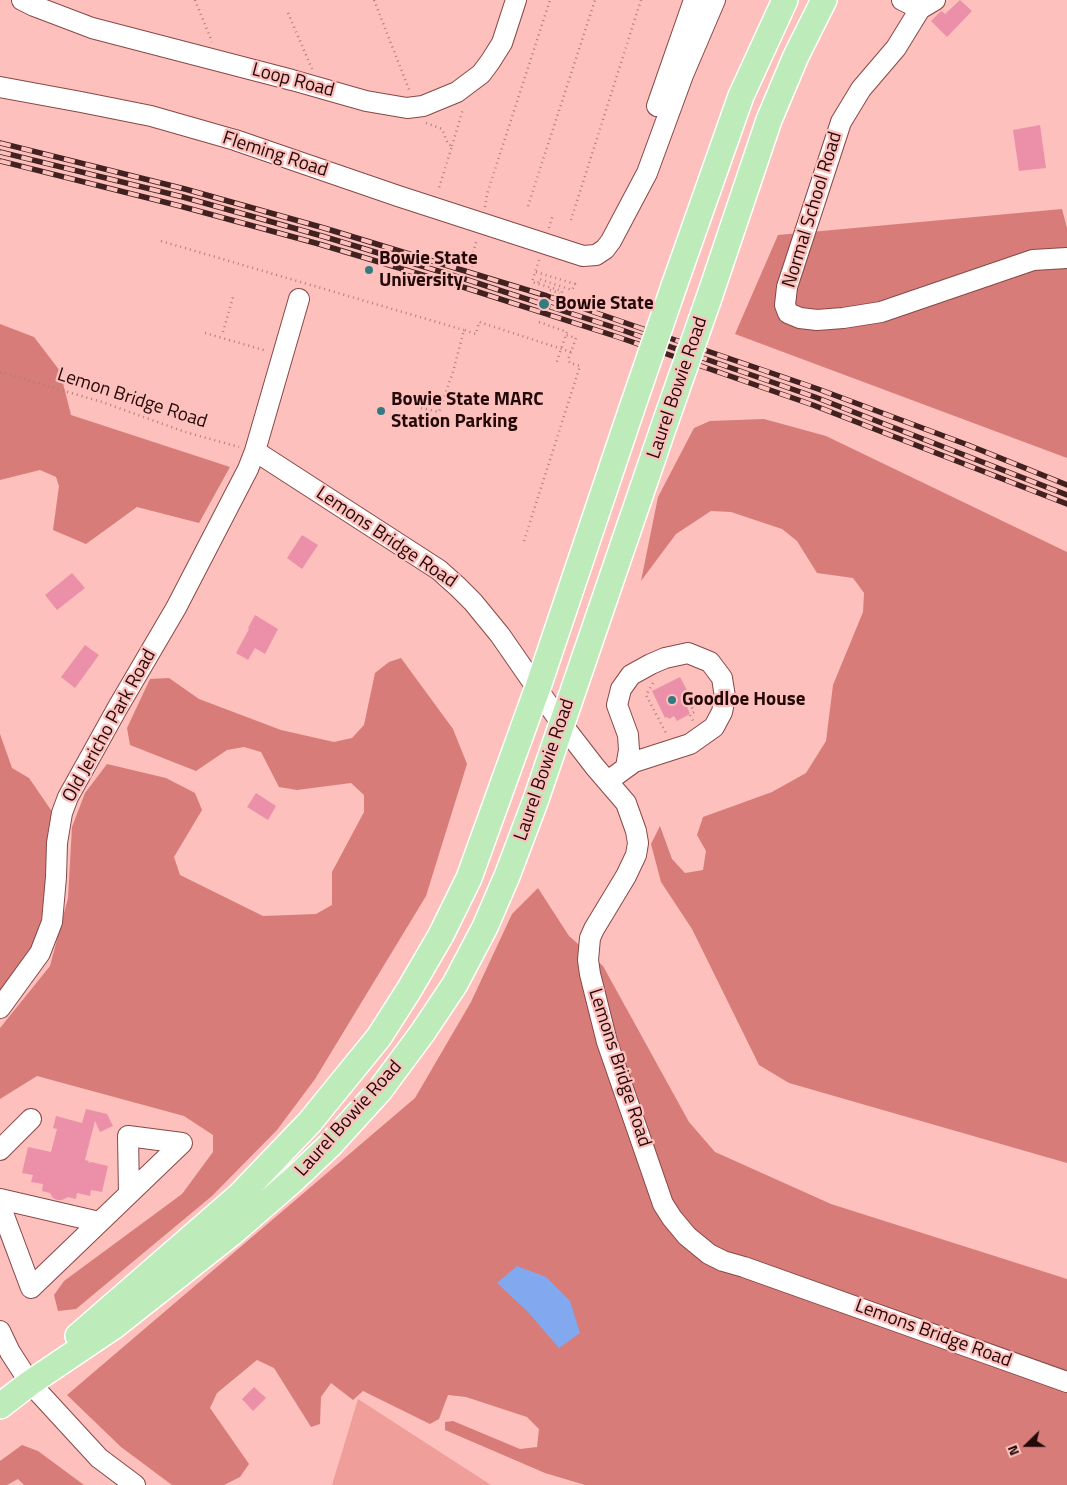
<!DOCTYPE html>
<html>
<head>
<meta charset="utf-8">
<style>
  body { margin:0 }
  #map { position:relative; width:1067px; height:1485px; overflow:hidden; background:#fdc0bc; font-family:"Titillium Web",sans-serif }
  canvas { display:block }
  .north { position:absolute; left:1002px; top:1420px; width:50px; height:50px; -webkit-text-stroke:4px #fdc0bc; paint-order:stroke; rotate:248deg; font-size:14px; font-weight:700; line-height:20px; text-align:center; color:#230909 }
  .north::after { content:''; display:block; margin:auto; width:18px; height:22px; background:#230909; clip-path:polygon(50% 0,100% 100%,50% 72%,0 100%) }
</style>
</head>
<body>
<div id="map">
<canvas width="1067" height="1485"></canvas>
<div class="north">N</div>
</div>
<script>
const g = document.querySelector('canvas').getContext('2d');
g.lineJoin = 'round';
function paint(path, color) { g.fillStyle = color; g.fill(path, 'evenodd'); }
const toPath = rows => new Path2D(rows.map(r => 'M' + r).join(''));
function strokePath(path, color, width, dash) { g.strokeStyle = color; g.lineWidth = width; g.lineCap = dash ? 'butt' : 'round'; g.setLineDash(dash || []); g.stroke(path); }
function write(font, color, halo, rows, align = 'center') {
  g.font = font + ' "Titillium Web",sans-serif'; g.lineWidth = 4.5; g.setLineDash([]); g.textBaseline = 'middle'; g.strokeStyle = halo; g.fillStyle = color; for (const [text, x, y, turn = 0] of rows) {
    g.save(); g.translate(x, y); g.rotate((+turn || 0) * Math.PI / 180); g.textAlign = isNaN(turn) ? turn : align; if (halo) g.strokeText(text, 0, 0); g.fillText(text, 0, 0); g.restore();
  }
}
paint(toPath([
  [358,1399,491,1485,332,1485]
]), '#f09e9a');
paint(toPath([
  [1062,209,1067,228,1067,458,735,334,778,235],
  [0,324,34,337,60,371,71,415,230,467,199,523,137,507,86,544,53,530,59,486,56,477,40,470,0,480],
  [764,419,826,436,1067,552,1067,1163,789,1083,759,1065,692,929,661,882,651,844,660,826,672,859,685,873,703,870,706,851,697,835,703,817,772,792,806,773,826,741,833,685,863,612,864,593,853,578,817,573,797,541,782,529,731,512,711,511,676,534,641,581,658,497,694,428,710,421],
  [401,658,453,729,467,764,426,896,315,1079,277,1130,212,1196,76,1309,58,1311,54,1295,64,1281,182,1194,213,1152,213,1135,184,1116,37,1076,0,1099,0,1028,50,966,68,898,72,827,85,793,107,764,166,778,195,793,202,810,174,857,180,875,263,916,316,914,332,905,332,872,364,812,364,795,351,783,297,790,279,787,261,752,244,747,227,750,196,771,130,745,127,728,150,679,169,678,199,699,281,730,334,742,352,738,364,725,375,673,389,662],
  [0,734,12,768,29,778,53,813,39,941,0,993],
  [538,888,569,936,603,966,689,1122,715,1152,831,1204,1067,1279,1067,1485,585,1485,545,1473,445,1430,445,1422,453,1421,520,1449,537,1447,539,1429,527,1417,466,1397,448,1395,439,1419,430,1424,363,1391,353,1400,331,1383,321,1397,320,1424,311,1427,274,1368,257,1360,217,1393,210,1408,249,1464,240,1477,224,1485,172,1485,121,1447,67,1395,415,1098,471,1002,512,914],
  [22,1445,38,1451,84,1485,24,1485,18,1479,7,1485,0,1485,0,1461]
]), '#d77c79');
paint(toPath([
  [517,1266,546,1277,570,1301,580,1333,559,1348,527,1311,497,1283]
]), '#82a8f0');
paint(toPath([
  [960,0,972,11,947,37,931,21,941,11,945,14],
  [1040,125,1046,168,1019,171,1013,130],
  [302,535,318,545,302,569,287,558],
  [72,573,85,588,57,610,45,595],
  [255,615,278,629,265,654,255,648,248,660,236,653,249,629,248,628],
  [85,645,99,655,75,688,61,677],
  [680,677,690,696,687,697,689,702,688,703,689,705,687,707,690,714,677,721,674,716,669,719,667,717,665,718,652,691],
  [256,793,276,806,268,820,247,807],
  [86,1109,107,1114,113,1126,100,1132,95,1121,85,1160,89,1161,88,1163,91,1162,108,1166,102,1192,91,1190,90,1196,77,1193,76,1199,68,1197,62,1200,57,1200,53,1198,50,1193,42,1191,43,1184,31,1182,33,1175,22,1173,28,1147,51,1152,57,1129,53,1128,56,1116,82,1123],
  [254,1387,266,1398,253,1411,242,1399]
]), '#eb90a8');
const minor = toPath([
  [22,0,34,6,92,28,292,80,366,101,407,108,423,106,457,92,481,74,490,62,502,43,516,0],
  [902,0,920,9],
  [935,0,920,9,896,48,861,89,841,122,787,287,785,305,788,313,800,318,817,320,843,318,881,312,1033,260,1067,258],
  [0,87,81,102,151,116,235,140,398,196,583,256,596,255,605,249,611,241,647,173,683,75,715,0],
  [657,106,694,0],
  [255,451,439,570,458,587,473,602,500,635,561,723,595,767,626,803,636,831,638,843,636,855,626,876,594,929,590,938,588,960,590,974,607,1042,663,1204,672,1218,687,1236,709,1254,723,1261,744,1267,1067,1382],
  [608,781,634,762,690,744,714,727,722,712,725,697,722,678,710,662,688,653,665,658,651,664,631,675,621,689,617,705,628,735,629,750,626,767],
  [0,1008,40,953,52,922,56,877,57,843,62,813,68,797,118,707,176,608,248,469,255,451,299,299],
  [0,1150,31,1119],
  [0,1199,99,1222],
  [0,1205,31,1288,182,1143,128,1136,129,1194],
  [0,1331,10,1352,30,1383,99,1458,135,1485]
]);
const major = toPath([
  [674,286,741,96,785,0],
  [709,298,769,120,796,56,824,0],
  [78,1336,240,1195,309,1123,379,1037,409,990,441,935,469,878,538,687,631,411],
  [0,1406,30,1383,113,1327,232,1233,292,1181,330,1145,380,1090,423,1032,455,984,485,927,507,876,535,802,666,420]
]);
strokePath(minor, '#884846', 22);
strokePath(major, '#fff', 28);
strokePath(toPath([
  [195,0,212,42],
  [374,0,410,92],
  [288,13,312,69],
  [426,123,442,129,448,144,452,146,438,191],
  [452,146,463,109],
  [528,206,595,0],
  [485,207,487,194,550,0],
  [571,220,641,0],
  [549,228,553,214],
  [161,241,464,330],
  [539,260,532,282,562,291,562,294,560,293],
  [473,266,470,263,477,239],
  [536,272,575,284,572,290,539,279,538,283],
  [550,290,560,293],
  [539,322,567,332,556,364],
  [223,332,233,297],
  [205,333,267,351],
  [0,372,102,402,185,432,239,447],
  [421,408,439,412,453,372,464,330,476,334,479,322,571,352],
  [524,541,580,366,570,363,568,360,576,338,566,335],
  [653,683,646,695,667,735],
  [690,703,694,712,690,715,694,723]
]), '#ae7e7b', 2.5, [1, 4]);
strokePath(minor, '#fff', 20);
strokePath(major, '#bdebba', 25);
const rail = toPath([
  [0,143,185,189,324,228,547,296,818,389,968,445,1067,485],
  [0,152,183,197,322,236,468,280,619,329,815,397,1067,495],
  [0,161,180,206,319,244,466,288,618,337,813,405,1067,504]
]);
strokePath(rail, '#412221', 5.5);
strokePath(rail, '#fdc0bc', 4, [11]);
const majorBridge = toPath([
  [631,411,674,286],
  [666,420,709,298]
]);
strokePath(majorBridge, '#fff', 28, []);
strokePath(majorBridge, '#bdebba', 25);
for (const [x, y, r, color] of [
  [369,270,5,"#337b81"],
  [544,304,6,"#337b81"],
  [381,411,5,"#337b81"],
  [672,700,5,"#337b81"]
]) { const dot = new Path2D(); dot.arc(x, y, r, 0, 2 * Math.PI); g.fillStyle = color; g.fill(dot); strokePath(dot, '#fdc0bc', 2); }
write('19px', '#230909', '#fdc0bc', [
  ["Loop Road",293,81,15],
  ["Fleming Road",275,155,18],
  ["Normal School Road",813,210,-73],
  ["Laurel Bowie Road",678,388,-71],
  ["Lemon Bridge Road",132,399,18],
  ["Lemons Bridge Road",386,538,34],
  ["Old Jericho Park Road",110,726,-61],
  ["Laurel Bowie Road",545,770,-71],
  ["Lemons Bridge Road",619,1068,72],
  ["Laurel Bowie Road",349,1119,-48],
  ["Lemons Bridge Road",933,1334,20]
]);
write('bold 19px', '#230909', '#fdc0bc', [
  ["Bowie State",379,259],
  ["University",379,281],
  ["Bowie State",555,304],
  ["Bowie State MARC",391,400],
  ["Station Parking",391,422],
  ["Goodloe House",682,700]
], 'left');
</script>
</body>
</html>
